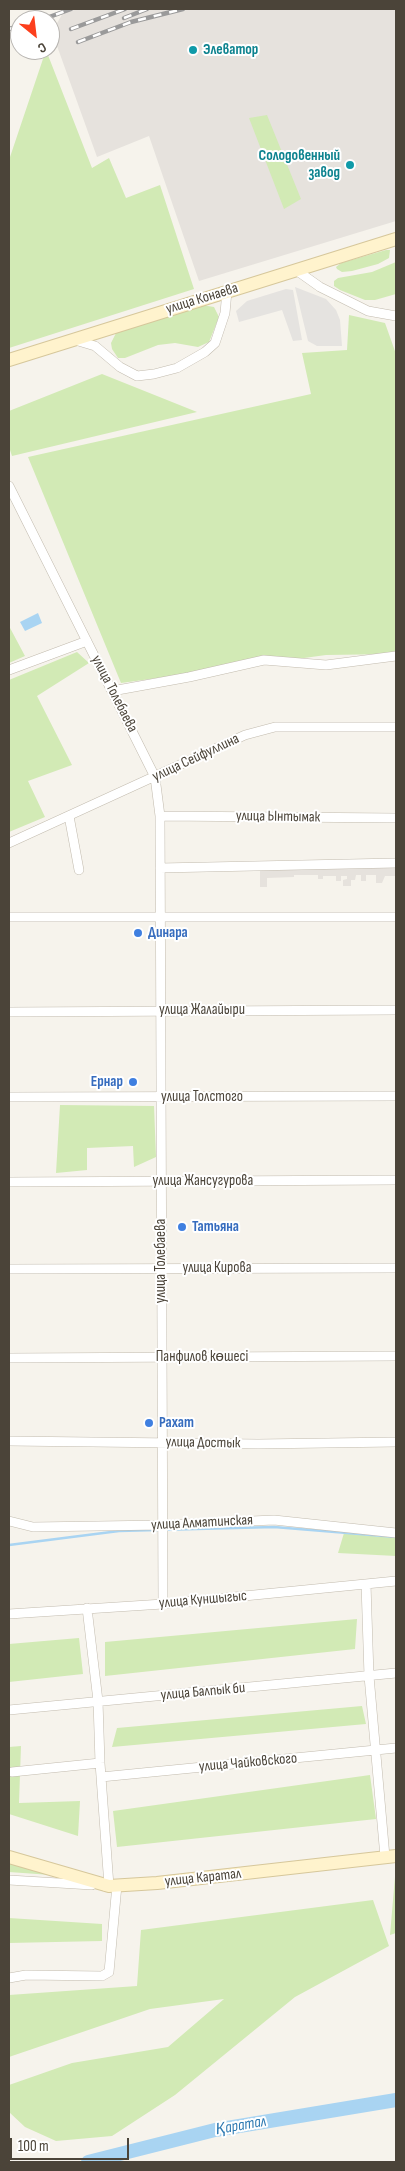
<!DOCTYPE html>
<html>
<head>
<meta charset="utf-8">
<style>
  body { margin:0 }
  #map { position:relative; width:405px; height:2171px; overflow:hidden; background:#f6f3ec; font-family:"Sofia Sans Condensed",sans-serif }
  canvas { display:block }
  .frame { position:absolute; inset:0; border:10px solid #4b4439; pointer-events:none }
  .north { position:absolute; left:10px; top:10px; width:50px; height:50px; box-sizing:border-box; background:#fff; border:1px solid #b7b4b0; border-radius:50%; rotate:151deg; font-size:14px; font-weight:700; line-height:20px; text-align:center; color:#4b4439 }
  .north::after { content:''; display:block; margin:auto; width:18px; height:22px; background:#fc3f1d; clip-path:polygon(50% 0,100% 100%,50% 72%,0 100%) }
  .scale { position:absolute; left:10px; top:2138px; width:119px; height:22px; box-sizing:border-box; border:2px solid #4b4439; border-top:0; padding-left:6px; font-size:15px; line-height:18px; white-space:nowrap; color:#4b4439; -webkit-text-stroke:4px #fff; paint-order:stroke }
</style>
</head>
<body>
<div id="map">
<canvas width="405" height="2171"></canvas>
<div class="frame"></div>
<div class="north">С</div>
<div class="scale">100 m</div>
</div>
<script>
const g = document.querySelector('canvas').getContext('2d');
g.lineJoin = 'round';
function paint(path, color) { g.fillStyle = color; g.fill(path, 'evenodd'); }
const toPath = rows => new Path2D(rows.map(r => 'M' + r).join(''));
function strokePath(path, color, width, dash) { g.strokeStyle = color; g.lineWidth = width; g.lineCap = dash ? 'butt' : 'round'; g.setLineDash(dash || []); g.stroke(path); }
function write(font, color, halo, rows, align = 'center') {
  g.font = font + ' "Sofia Sans Condensed",sans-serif'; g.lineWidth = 4; g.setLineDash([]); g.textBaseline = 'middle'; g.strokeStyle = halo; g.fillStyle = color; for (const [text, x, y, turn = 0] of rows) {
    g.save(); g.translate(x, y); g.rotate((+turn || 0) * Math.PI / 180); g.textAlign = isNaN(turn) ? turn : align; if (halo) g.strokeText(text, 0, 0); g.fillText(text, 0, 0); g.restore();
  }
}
paint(toPath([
  [63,9,396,9,396,221,199,281,149,136,97,157,52,32,64,11],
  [396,867,396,876,385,876,382,883,376,883,376,875,366,875,366,881,361,881,361,875,356,875,355,880,351,880,351,886,343,886,343,880,347,879,347,876,341,876,341,881,336,881,336,876,323,876,323,879,318,879,318,875,294,875,294,877,267,878,267,887,260,887,260,870]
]), '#e6e2dd');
paint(toPath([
  [46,50,92,168,109,158,126,198,160,185,194,289,9,348,9,160],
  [267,115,301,199,284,209,249,118],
  [386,250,390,250,389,258,378,264,352,271,342,272,337,269,336,267,341,263],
  [396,262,396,294,375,300,365,300,340,290,334,286,334,281,338,278,372,272],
  [202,305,214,307,219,317,209,342,198,347,175,343,158,345,125,358,118,358,112,349,111,343,116,333],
  [349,315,385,323,396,354,396,654,326,655,121,683,28,457,311,394,302,353,347,350],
  [102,374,197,412,12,456,9,447,9,411],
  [9,626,25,656,9,663],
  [77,652,89,663,37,696,72,765,28,781,45,817,9,832,9,680],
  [60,1105,154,1106,156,1157,134,1167,133,1146,87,1148,87,1170,56,1173],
  [344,1533,396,1538,396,1556,338,1553],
  [357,1619,355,1649,105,1676,105,1642],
  [79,1638,83,1674,9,1682,9,1644],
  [362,1706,366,1724,112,1747,117,1728],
  [21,1746,19,1803,80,1801,78,1836,9,1814,9,1747],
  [370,1775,376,1819,117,1847,113,1811],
  [9,1863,51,1875,9,1872],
  [396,1865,396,1933,390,1935],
  [373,1900,389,1946,295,1997,175,2095,112,2136,56,2141,25,2127,9,2112,9,2085,72,2063,168,2047,224,1999,150,2009,9,2057,9,1995,137,1986,141,1930],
  [9,1918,102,1924,102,1941,9,1943]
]), '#d2eab5');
paint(toPath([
  [295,287,326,299,336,310,340,320,342,346,317,346,308,341],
  [286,289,293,290,302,340,293,341,282,310,239,322,236,311,247,301]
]), '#e5e3e0');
paint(toPath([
  [38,613,42,623,25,631,20,622]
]), '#a9d4f2');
strokePath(toPath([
  [9,1545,119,1531,274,1527,396,1537]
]), '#a9d4f2', 2.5);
strokePath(toPath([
  [88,2162,215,2130,396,2100]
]), '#a9d4f2', 14);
const street = toPath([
  [296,270,320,287,368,311,396,316],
  [75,340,95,346,120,367,137,376,154,374,177,368,205,352,215,343,225,313,227,291],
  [9,486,155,777,160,816,163,1604],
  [9,670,87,641],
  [112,691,189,677,264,660,326,665,396,656],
  [69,816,79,870],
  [160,816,396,818],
  [9,843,245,735,275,727,396,727],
  [160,868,396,863],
  [9,917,396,917],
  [9,1012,396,1010],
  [9,1097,396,1096],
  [9,1182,396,1180],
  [9,1269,396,1268],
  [9,1358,396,1356],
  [9,1441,258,1444,396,1442],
  [9,1521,33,1527,162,1525,274,1520,396,1533],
  [366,1584,369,1676,385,1857],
  [87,1608,98,1701,100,1763,109,1886,105,1886],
  [9,1614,163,1604,396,1581],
  [9,1710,396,1673],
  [12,1772,100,1763],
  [101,1777,396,1748],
  [9,1880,92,1885],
  [9,1978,26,1975,102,1976,109,1972,117,1885]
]);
const secondary = toPath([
  [9,360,396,239],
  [9,1857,109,1886,157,1883,396,1856]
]);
strokePath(street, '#c2bbae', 10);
strokePath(secondary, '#d6c79b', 14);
strokePath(street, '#fff', 9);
strokePath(secondary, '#fff3cd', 12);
const rail = toPath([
  [124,18,147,9],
  [41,20,71,9],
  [9,29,20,26],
  [71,29,125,9],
  [78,42,131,22,183,9]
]);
strokePath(rail, '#9a9a9a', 4.5);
strokePath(rail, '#fff', 2.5, [8]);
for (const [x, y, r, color] of [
  [193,50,5,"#0f9aa8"],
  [350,165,5,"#0f9aa8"],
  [138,933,5,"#3f7fe0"],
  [133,1082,5,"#3f7fe0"],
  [182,1227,5,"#3f7fe0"],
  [149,1423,5,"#3f7fe0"]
]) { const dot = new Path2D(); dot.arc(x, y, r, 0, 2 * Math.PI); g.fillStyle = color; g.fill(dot); strokePath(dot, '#fff', 2); }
write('bold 15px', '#0d838f', '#fff', [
  ["Элеватор",203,50],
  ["Солодовенный",340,156,"right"],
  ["завод",340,173,"right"]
], 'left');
write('15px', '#4b4439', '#fff', [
  ["улица Конаева",202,299,-17],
  ["улица Толебаева",114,694,63],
  ["улица Сейфуллина",196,758,-25],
  ["улица Ынтымак",278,817,1],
  ["улица Жалайыри",202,1010],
  ["улица Толстого",202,1097],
  ["улица Жансугурова",203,1181],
  ["улица Толебаева",161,1261,-90],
  ["улица Кирова",217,1268],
  ["Панфилов көшесі",202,1357],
  ["улица Достык",203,1443,1],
  ["улица Алматинская",202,1523,-3],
  ["улица Куншыгыс",203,1600,-5],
  ["улица Балпык би",203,1692,-5],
  ["улица Чайковского",248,1763,-5],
  ["улица Каратал",203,1878,-6]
]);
write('bold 15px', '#366cbe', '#fff', [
  ["Динара",148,933],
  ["Ернар",123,1082,"right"],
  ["Татьяна",192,1227],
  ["Рахат",159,1423]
], 'left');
write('italic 16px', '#2e7ab2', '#fff', [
  ["Қаратал",241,2126,-10]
]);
</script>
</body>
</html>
